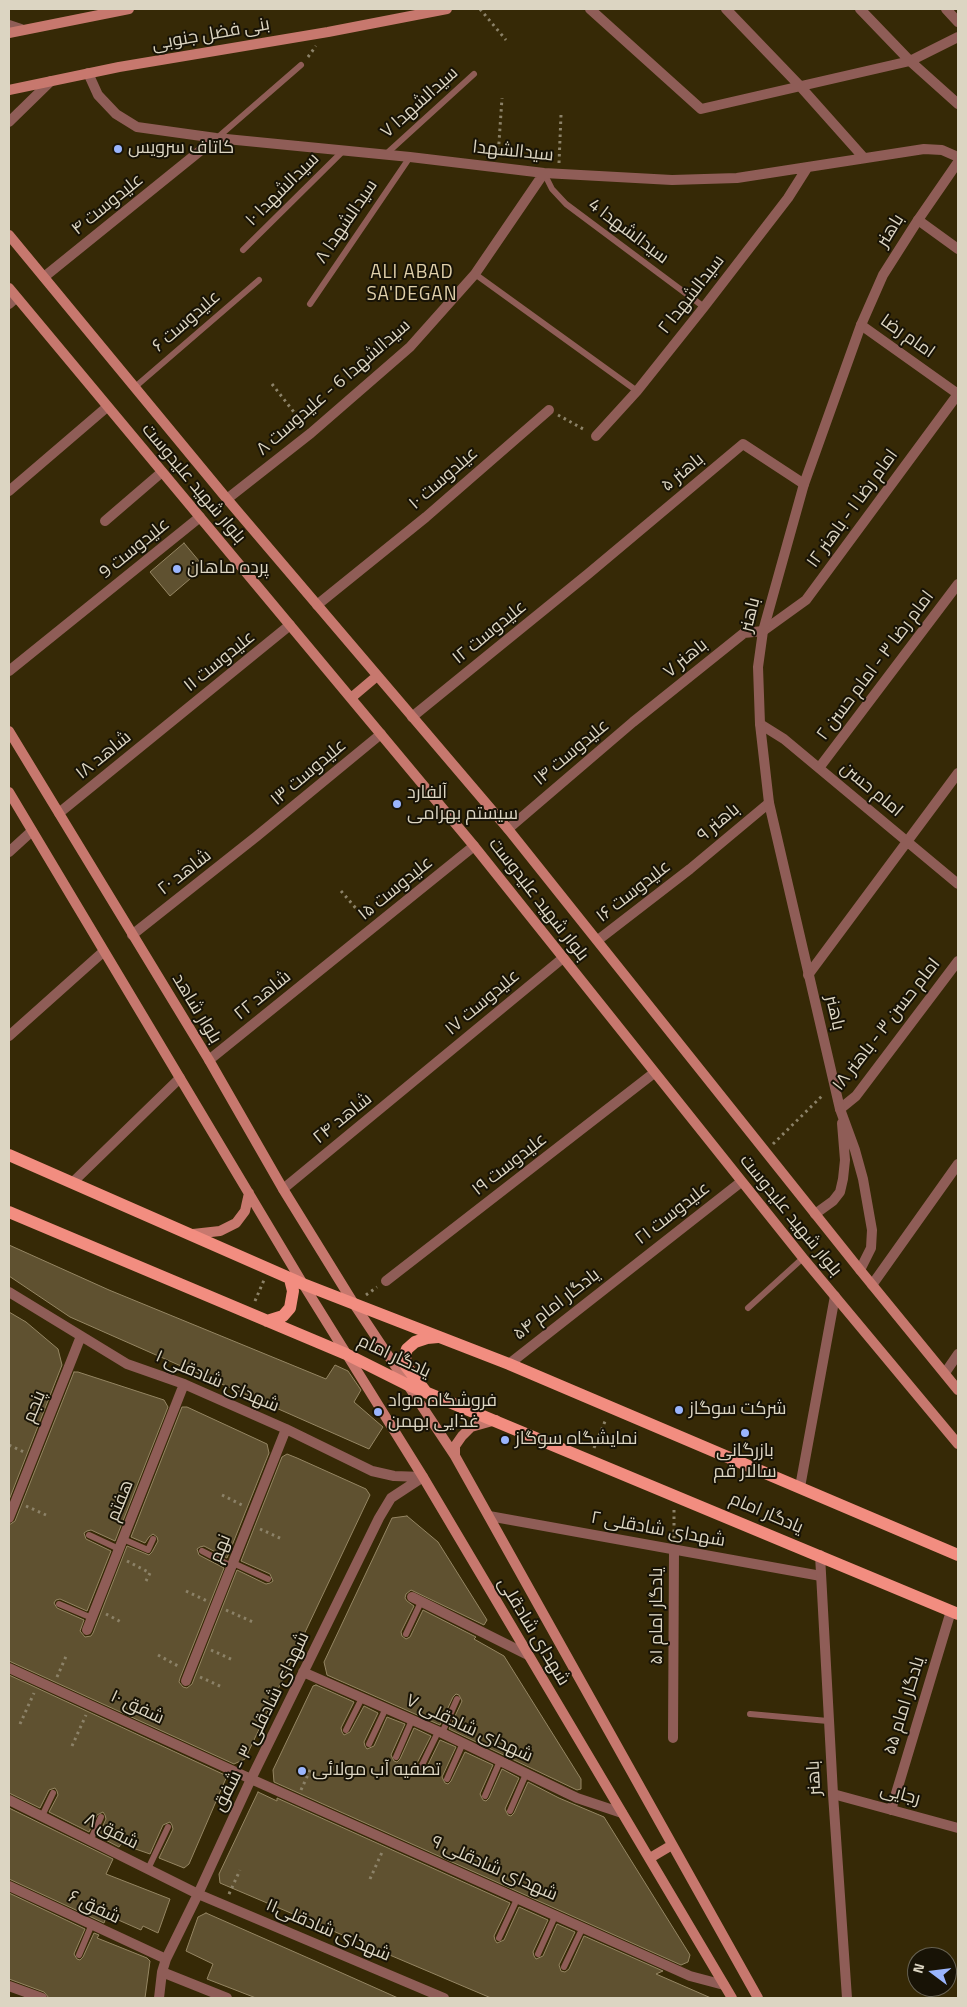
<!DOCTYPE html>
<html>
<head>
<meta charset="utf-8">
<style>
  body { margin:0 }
  #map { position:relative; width:967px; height:2007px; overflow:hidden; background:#362906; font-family:"Titillium Web",sans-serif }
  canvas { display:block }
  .frame { position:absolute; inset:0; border:10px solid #dcd5c2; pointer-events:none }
  .north { position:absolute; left:907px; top:1947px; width:50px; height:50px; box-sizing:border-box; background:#181306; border:1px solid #666151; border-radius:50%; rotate:285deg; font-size:14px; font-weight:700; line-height:20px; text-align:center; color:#dcd5c2 }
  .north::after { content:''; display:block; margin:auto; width:18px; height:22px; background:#9ab5fd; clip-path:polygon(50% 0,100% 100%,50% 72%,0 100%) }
</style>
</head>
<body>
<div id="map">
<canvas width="967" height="2007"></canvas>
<div class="frame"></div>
<div class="north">N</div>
</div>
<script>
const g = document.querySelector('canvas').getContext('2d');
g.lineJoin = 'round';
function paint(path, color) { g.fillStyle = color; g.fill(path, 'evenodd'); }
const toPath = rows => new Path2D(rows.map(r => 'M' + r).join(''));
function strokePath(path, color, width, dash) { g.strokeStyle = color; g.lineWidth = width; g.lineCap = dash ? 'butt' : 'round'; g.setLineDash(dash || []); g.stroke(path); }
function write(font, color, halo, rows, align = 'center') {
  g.font = font + ' "Titillium Web",Cairo,sans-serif'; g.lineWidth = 4; g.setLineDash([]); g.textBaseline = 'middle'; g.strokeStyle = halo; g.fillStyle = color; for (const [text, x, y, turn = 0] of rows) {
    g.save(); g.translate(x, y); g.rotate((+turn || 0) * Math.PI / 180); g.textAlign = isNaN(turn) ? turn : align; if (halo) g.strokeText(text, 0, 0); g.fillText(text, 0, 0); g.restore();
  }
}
const building = toPath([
  [184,543,204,567,170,596,150,572,184,543],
  [9,1245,109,1290,326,1379,335,1365,348,1371,361,1390,354,1402,383,1427,369,1449,70,1317,9,1276,9,1245],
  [9,1312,26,1322,58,1349,62,1365,9,1500,9,1312],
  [74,1372,78,1372,164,1400,168,1407,115,1541,91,1530,87,1531,84,1533,86,1539,111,1551,87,1611,60,1599,56,1600,54,1603,57,1608,84,1620,80,1631,85,1637,91,1636,93,1633,127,1546,149,1555,152,1552,158,1541,157,1537,153,1534,149,1537,145,1543,131,1537,182,1407,187,1407,267,1444,269,1453,227,1558,204,1546,200,1547,197,1549,199,1555,224,1568,180,1678,179,1682,183,1687,187,1688,192,1684,237,1570,266,1584,270,1583,273,1581,270,1574,241,1561,282,1457,287,1454,297,1458,366,1489,370,1495,245,1759,234,1764,9,1661,9,1525,15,1521,74,1372],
  [407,1516,438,1542,487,1620,484,1625,411,1590,406,1594,405,1598,407,1601,414,1606,401,1632,402,1636,406,1639,410,1637,423,1610,476,1637,474,1639,504,1656,581,1779,581,1789,577,1790,449,1729,462,1701,459,1695,456,1694,453,1697,440,1725,327,1675,324,1662,392,1518,407,1516],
  [9,1675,227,1776,189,1864,184,1868,159,1858,173,1829,172,1825,170,1822,163,1825,150,1854,121,1844,119,1847,98,1836,106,1819,105,1815,103,1812,97,1815,89,1832,49,1812,58,1795,57,1791,55,1788,49,1790,40,1808,9,1793,9,1675],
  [316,1685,354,1702,341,1728,342,1732,344,1735,350,1732,364,1706,378,1713,364,1742,365,1746,367,1749,374,1746,387,1717,405,1724,391,1755,394,1761,397,1762,400,1759,414,1728,431,1736,416,1765,417,1769,419,1772,426,1769,440,1740,456,1747,442,1777,445,1783,448,1784,451,1781,465,1752,493,1765,480,1794,483,1800,486,1801,489,1798,502,1769,519,1778,505,1809,508,1815,511,1816,514,1813,528,1782,559,1798,604,1817,690,1955,688,1962,681,1965,274,1782,273,1770,313,1686,316,1685],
  [258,1792,277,1801,277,1798,510,1903,494,1936,495,1940,497,1943,504,1940,519,1907,548,1920,533,1952,534,1956,536,1959,543,1956,557,1924,575,1932,559,1965,561,1971,565,1972,569,1969,584,1936,663,1971,656,1974,711,1998,491,1998,220,1883,219,1874,258,1792],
  [9,1808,113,1859,106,1874,170,1899,158,1933,143,1926,141,1930,107,1915,104,1923,9,1879,9,1808],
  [9,1893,85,1929,74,1954,77,1959,80,1960,83,1957,94,1933,99,1935,97,1938,147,1958,150,1961,145,1998,49,1998,44,1992,9,1979,9,1893],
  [206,1913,315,1961,398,1998,256,1998,207,1979,213,1964,186,1951,198,1917,206,1913]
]);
paint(building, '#5f5130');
strokePath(building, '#958663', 1);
strokePath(toPath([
  [480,9,506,40],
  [308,57,316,46],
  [498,157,502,98],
  [559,163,561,115],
  [272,384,304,425],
  [558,415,585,430],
  [341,891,366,920],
  [773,1144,824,1094],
  [366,1295,377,1287],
  [255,1301,264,1280],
  [9,1445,24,1452],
  [594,1448,606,1419],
  [222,1495,244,1506],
  [26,1506,46,1515],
  [674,1510,674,1539],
  [260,1529,282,1539],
  [127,1561,150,1573,146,1581],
  [186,1591,207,1601],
  [226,1610,253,1622],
  [106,1614,123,1623],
  [211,1650,233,1660],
  [158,1655,178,1666],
  [57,1677,67,1654],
  [200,1677,222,1687],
  [20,1724,34,1693],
  [72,1746,86,1715],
  [301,1790,311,1768],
  [370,1879,383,1850],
  [229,1894,240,1870]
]), '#8c8268', 3, [2.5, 4]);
strokePath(toPath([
  [217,138,301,65],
  [385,155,474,74],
  [544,173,552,189,566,204,704,307],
  [243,250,343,151],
  [475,274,637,391],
  [310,304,410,157],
  [135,387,259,280],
  [748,1308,803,1258],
  [89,1535,119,1549],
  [123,1539,148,1550,153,1539],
  [202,1551,231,1566],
  [233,1563,268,1579],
  [59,1604,92,1618],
  [406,1634,421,1602],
  [750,1714,828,1721],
  [346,1730,362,1698],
  [442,1733,457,1699],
  [369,1744,386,1708],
  [396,1757,412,1720],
  [421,1767,438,1732],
  [447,1779,463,1743],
  [485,1796,500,1761],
  [510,1811,526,1774],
  [42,1816,53,1793],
  [91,1839,101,1817],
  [148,1869,168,1827],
  [499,1938,518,1897],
  [538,1954,556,1914],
  [79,1955,92,1924],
  [564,1967,583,1927]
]), '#8f5d57', 6);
strokePath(toPath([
  [590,9,701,109,910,61,958,37],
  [726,9,799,85,864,158],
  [860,9,910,61,958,104],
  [946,9,958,22],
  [9,25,21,29],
  [88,73,98,95,116,114,137,127,216,138,410,157,544,173,672,180,737,178,924,149,942,150,958,157],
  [9,122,51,81],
  [918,220,958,249],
  [44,277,216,138],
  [9,304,16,298],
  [596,436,637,391,704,307,788,198,807,168],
  [9,491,107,407],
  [227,499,311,433,410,347,475,274,544,173],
  [105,521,162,472],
  [317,605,426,517,549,410],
  [9,671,200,517],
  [412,717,588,574,743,444,804,484],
  [760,724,784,739,958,884],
  [819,768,958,584],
  [59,813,290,625],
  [508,829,633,722,744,633,763,631,806,600,958,394,861,325],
  [9,852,32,831],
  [132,935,257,836,381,734],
  [598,940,690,869,769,803],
  [808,975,958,773],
  [9,1036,103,952],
  [209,1060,474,846],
  [840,1109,856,1096,958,961],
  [72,1183,180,1078],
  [283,1189,563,958],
  [386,1281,654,1073],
  [872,1285,958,1164],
  [9,1292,127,1364,184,1384,286,1429,372,1471,394,1476,423,1477],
  [509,1364,741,1182],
  [945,1373,958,1354],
  [489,1516,821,1576],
  [9,1518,81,1336],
  [412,1597,528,1655],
  [87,1630,184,1384],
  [9,1668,251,1779,690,1976,724,1985],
  [303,1672,442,1733,577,1798,622,1813],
  [186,1681,286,1429],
  [673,1738,674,1550],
  [833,1794,958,1828],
  [9,1800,198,1894,444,1998],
  [891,1810,951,1611],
  [9,1886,166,1959],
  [162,1972,227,1998],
  [9,1986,42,1998],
  [159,1998,162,1972,166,1959,198,1894,251,1779,379,1518,391,1498,423,1477]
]), '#8f5d57', 10);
strokePath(toPath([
  [815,1214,833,1201,840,1192,843,1179,845,1160,842,1123],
  [860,1270,871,1248,872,1230,863,1179,855,1150,840,1109,769,803,760,724,758,667,763,631,804,484,861,325,883,275,918,220,958,162],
  [800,1487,835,1296],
  [820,1555,833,1794,847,1998]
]), '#8f5d57', 10);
strokePath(toPath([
  [9,33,129,9],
  [9,90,119,67,328,32,447,9],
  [9,235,227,499,508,829,860,1270,958,1390],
  [9,288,474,846,803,1258,958,1444],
  [351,698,377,676],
  [9,731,209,1060,283,1189,354,1304,455,1456,758,1998],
  [9,792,303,1284,423,1477,732,1998],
  [193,1234,220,1231,236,1223,245,1211,249,1193],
  [455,1456,455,1446,462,1436,471,1427,496,1420],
  [650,1858,672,1845]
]), '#c7786e', 10);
strokePath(toPath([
  [9,1155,303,1284,509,1364,958,1555],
  [9,1212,346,1354,406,1384,958,1614],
  [267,1321,283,1316,290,1308,293,1291,290,1279],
  [425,1391,406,1366,405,1355,407,1349,415,1342,427,1338,438,1337]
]), '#f28d80', 12);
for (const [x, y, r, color] of [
  [118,149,5,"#9ab5fd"],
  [177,569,5,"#9ab5fd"],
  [397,804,5,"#9ab5fd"],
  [679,1410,5,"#9ab5fd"],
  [378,1412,5,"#9ab5fd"],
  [745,1433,5,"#9ab5fd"],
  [505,1440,5,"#9ab5fd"],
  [302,1771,5,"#9ab5fd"]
]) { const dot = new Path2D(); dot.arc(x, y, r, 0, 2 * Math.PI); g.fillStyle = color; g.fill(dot); strokePath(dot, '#181306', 2); }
write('18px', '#dcd5c2', '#181306', [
  ["بنی فضل جنوبی",211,35,-10],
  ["سیدالشهدا ۷",420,103,-42],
  ["سیدالشهدا",513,152,6],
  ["سیدالشهدا ۱۰",283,190,-45],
  ["علیدوست ۴",108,205,-39],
  ["سیدالشهدا ۸",347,222,-56],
  ["باهنر",891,231,-58],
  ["سیدالشهدا 4",628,232,37],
  ["سیدالشهدا ۲",692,295,-52],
  ["علیدوست ۶",187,322,-41],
  ["امام رضا",907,337,35],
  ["سیدالشهدا 6 - علیدوست ۸",334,388,-41],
  ["باهنر ۵",683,473,-40],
  ["عیلدوست ۱۰",444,479,-41],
  ["بلوار شهید علیدوست",193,484,50],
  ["امام رضا ۱ - باهنر ۱۲",853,509,-54],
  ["علیدوست 9",135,549,-39],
  ["باهنر",751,615,-76],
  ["علیدوست ۱۲",490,633,-39],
  ["باهنر ۷",686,659,-39],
  ["علیدوست ۱۱",220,662,-39],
  ["امام رضا ۳ - امام حسن ۲",876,666,-53],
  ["علیدوست ۱۴",572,753,-40],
  ["شاهد ۱۸",104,756,-39],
  ["علیدوست ۱۳",309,773,-40],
  ["امام حسن",871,790,40],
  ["باهنر ۹",719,823,-40],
  ["شاهد ۲۰",185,873,-38],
  ["علیدوست ۱۵",396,889,-39],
  ["علیدوست ۱۶",634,892,-38],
  ["بلوار شهید علیدوست",538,900,52],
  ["شاهد ۲۲",263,996,-39],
  ["علیدوست ۱۷",483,1003,-40],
  ["بلوار شاهد",196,1009,59],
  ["باهنر",834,1013,77],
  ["امام حسن ۳ - باهنر ۱۸",887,1025,-52],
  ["شاهد ۲۴",343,1119,-39],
  ["علیدوست ۱۹",510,1165,-38],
  ["علیدوست ۲۱",673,1214,-38],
  ["بلوار شهید علیدوست",790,1216,51],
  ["یادگار امام ۵۴",557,1305,-38],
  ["یادگار امام",394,1357,25],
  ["شهدای شادقلی ۱",217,1382,23],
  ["پنجم",35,1407,-68],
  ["هفتم",121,1501,-68],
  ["یادگار امام",766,1514,23],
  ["شهدای شادقلی ۲",658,1530,10],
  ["نهم",221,1549,-68],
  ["یادگار امام ۵۱",658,1616,-90],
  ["شهدای شادقلی",533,1632,59],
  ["یادگار امام ۵۵",905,1706,-73],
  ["شفق ۱۰",137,1708,25],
  ["شهدای شادقلی ۳ - شفق",262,1722,-64],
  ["شهدای شادقلی ۷",469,1729,25],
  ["باهنر",815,1778,-93],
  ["رجایی",900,1795,15],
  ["شفق ۸",111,1832,27],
  ["شهدای شادقلی ۹",494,1869,24],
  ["شفق ۶",94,1908,25],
  ["شهدای شادقلی۱۱",328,1931,23]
]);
write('18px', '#dcd5c2', '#181306', [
  ["کاتاف سرویس",128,149],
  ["پرده ماهان",187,569],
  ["آلفارد",407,794],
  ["سیستم بهرامی",407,815],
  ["فروشگاه مواد",388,1402],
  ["غذایی بهمن",388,1423],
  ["شرکت سوگاز",689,1410],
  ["نمایشگاه سوگاز",515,1440],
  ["بازرگانی",745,1452,"center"],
  ["سالار قم",745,1473,"center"],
  ["تصفیه آب مولائی",312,1771]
], 'left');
g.letterSpacing = '1px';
write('19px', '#e0d0ab', '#181306', [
  ["ALI ABAD",412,273],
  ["SA'DEGAN",412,295]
]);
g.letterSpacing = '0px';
</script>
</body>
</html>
